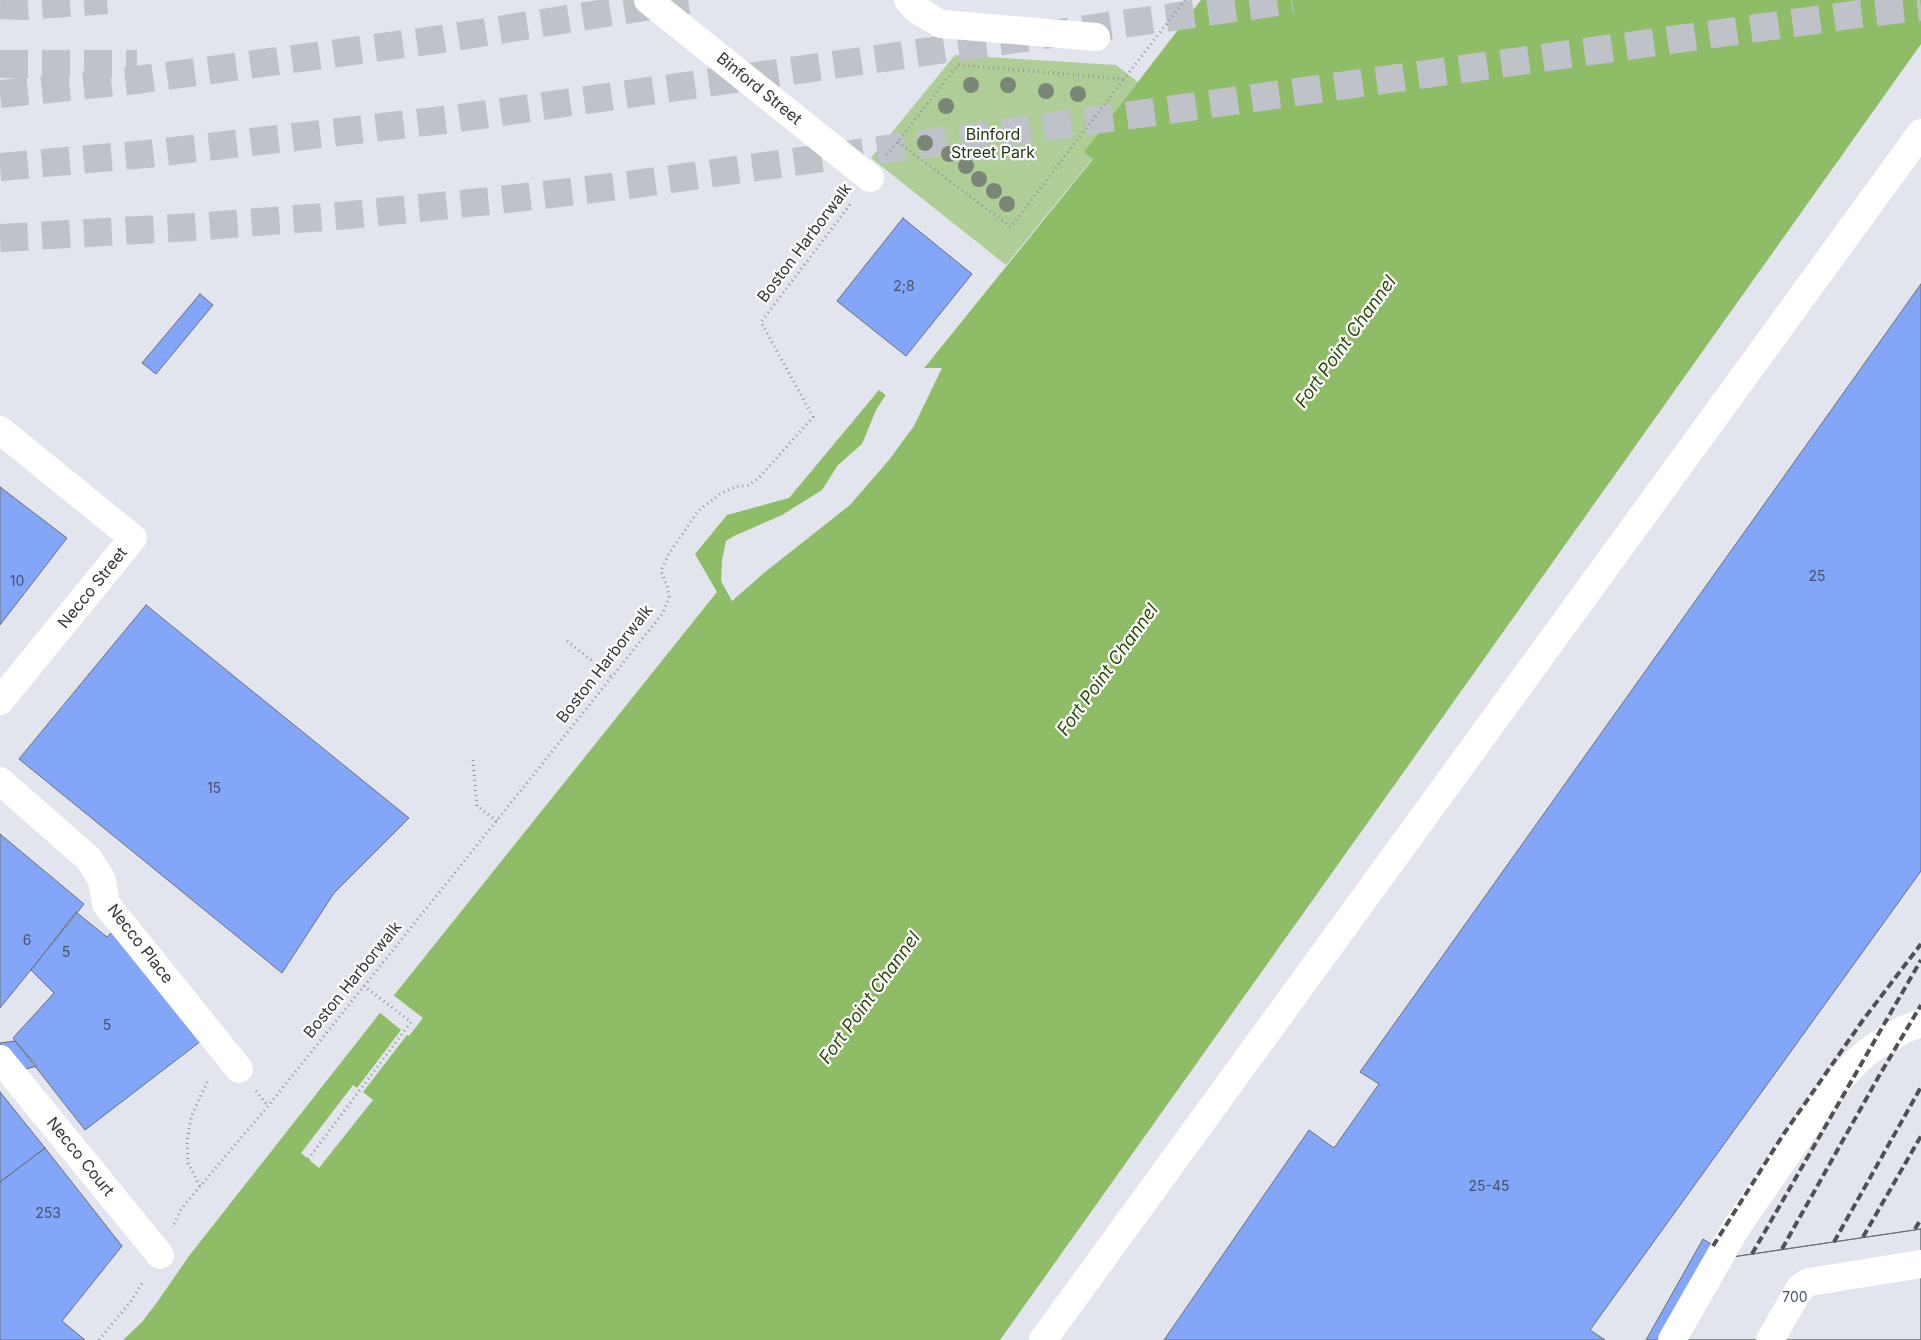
<!DOCTYPE html>
<html>
<head>
<meta charset="utf-8">
<style>
  body { margin:0 }
  canvas { display:block; background:#e2e5ed }
</style>
</head>
<body>
<canvas width="1921" height="1340"></canvas>
<script>
const g = document.querySelector('canvas').getContext('2d');
g.lineJoin = 'round';
function paint(path, color) { g.fillStyle = color; g.fill(path, 'evenodd'); }
const toPath = rows => new Path2D(rows.map(r => 'M' + r).join(''));
function strokePath(path, color, width, dash) { g.strokeStyle = color; g.lineWidth = width; g.lineCap = dash ? 'butt' : 'round'; g.setLineDash(dash || []); g.stroke(path); }
function write(font, color, halo, rows, align = 'center') {
  g.font = font + ' Inter,sans-serif'; g.lineWidth = 4.5; g.setLineDash([]); g.textBaseline = 'middle'; g.strokeStyle = halo; g.fillStyle = color; for (const [text, x, y, turn = 0] of rows) {
    g.save(); g.translate(x, y); g.rotate((+turn || 0) * Math.PI / 180); g.textAlign = isNaN(turn) ? turn : align; if (halo) g.strokeText(text, 0, 0); g.fillText(text, 0, 0); g.restore();
  }
}
paint(toPath([
  [955,55,1116,65,1138,82,1085,151,1093,158,1006,265,871,158]
]), '#afce97');
paint(toPath([
  [1201,0,1921,0,1921,44,1000,1340,123,1340,142,1322,158,1301,189,1256,387,1004,717,592,695,554,727,515,789,498,879,390,896,403,1093,159,1084,152]
]), '#8fbc66');
paint(toPath([
  [920,368,942,368,914,426,889,460,850,505,765,572,732,601,721,581,722,560,726,541,734,536,782,515,822,490,838,465,862,444,876,410,887,393,895,399],
  [392,994,423,1018,409,1036,407,1035,363,1092,373,1100,319,1168,301,1153,353,1085,357,1088,401,1030,378,1011]
]), '#e2e5ed');
const building = toPath([
  [903,218,972,274,906,356,837,301,903,218],
  [1921,284,1921,871,1590,1330,1605,1340,1164,1340,1309,1130,1334,1148,1379,1084,1360,1072,1921,284],
  [200,294,213,305,156,374,142,363,200,294],
  [0,487,67,538,0,625,0,487],
  [146,605,409,818,334,893,282,973,19,759,146,605],
  [0,834,84,904,0,1008,0,834],
  [76,912,107,937,115,929,201,1041,85,1130,13,1038,54,993,31,970,76,912],
  [15,1041,37,1066,0,1076,0,1043,15,1041],
  [0,1092,45,1148,0,1182,0,1092],
  [45,1148,122,1246,62,1321,85,1340,0,1340,0,1182,45,1148],
  [1921,1229,1921,1340,1684,1340,1732,1257,1921,1229],
  [1921,1229,1921,1340,1646,1340,1703,1239,1732,1257,1921,1229]
]);
paint(building, '#84a6f8');
strokePath(building, '#6b6e75', 1);
strokePath(toPath([
  [0,5,24,6,107,0],
  [0,64,137,64],
  [0,94,136,80,442,39,688,0],
  [0,167,146,154,452,119,1292,0],
  [0,238,193,227,350,215,500,200,628,185,1858,14,1921,7]
]), '#bfc2c9', 28, [28, 14]);
strokePath(toPath([
  [898,142,1011,227,1123,80],
  [887,155,958,65,1124,79,1185,0],
  [567,641,612,677],
  [473,760,477,806,497,821],
  [256,1091,268,1106],
  [308,1159,411,1022,364,986],
  [200,1186,188,1163,187,1143,191,1117,209,1078],
  [174,1224,181,1209,268,1106,663,613,669,597,667,586,661,571,668,555,698,511,720,494,735,487,748,485,759,478,813,417,761,322,852,202],
  [99,1340,131,1301,144,1280]
]), '#919398', 3, [1, 4]);
strokePath(toPath([
  [648,0,870,178],
  [908,0,917,10,941,24,1096,37],
  [0,430,133,538,0,701],
  [0,781,89,859,102,880,106,904,239,1069],
  [0,1059,160,1255],
  [1043,1340,1921,133],
  [1672,1340,1736,1228,1833,1087,1858,1060,1874,1047,1905,1029,1921,1023],
  [1770,1340,1800,1288,1809,1282,1921,1264]
]), '#fff', 28);
strokePath(toPath([
  [1915,1229,1921,1219],
  [1863,1237,1921,1136],
  [1834,1242,1921,1087],
  [1713,1246,1783,1135,1863,1020,1921,944],
  [1782,1249,1879,1076,1921,1005],
  [1752,1254,1921,960]
]), '#4f5154', 4, [8, 4]);
g.fillStyle = '#7b8676';
for (const [x, y] of [
  [971,85],
  [1008,85],
  [1046,91],
  [1078,94],
  [946,106],
  [925,143],
  [949,154],
  [966,166],
  [979,179],
  [994,191],
  [1007,204]
]) { g.beginPath(); g.arc(x, y, 8, 0, 2 * Math.PI); g.fill(); }
write('14px', '#485268', null, [
  ["2;8",904,287],
  ["25",1817,577],
  ["10",17,582],
  ["15",214,789],
  ["6",27,941],
  ["5",66,953],
  ["5",107,1026],
  ["25-45",1489,1187],
  ["253",48,1214],
  ["700",1795,1298]
]);
write('16px', '#343638', '#fff', [
  ["Binford Street",759,89,39],
  ["Boston Harborwalk",805,243,-53],
  ["Necco Street",93,588,-51],
  ["Boston Harborwalk",605,664,-52],
  ["Necco Place",140,944,52],
  ["Boston Harborwalk",353,980,-51],
  ["Necco Court",80,1157,51]
]);
write('16px', '#263815', '#fff', [
  ["Binford",993,135],
  ["Street Park",993,153]
]);
write('italic 18px', '#2d4a0c', '#fff', [
  ["Fort Point Channel",1346,342,-54],
  ["Fort Point Channel",1108,670,-54],
  ["Fort Point Channel",870,998,-54]
]);
</script>
</body>
</html>
